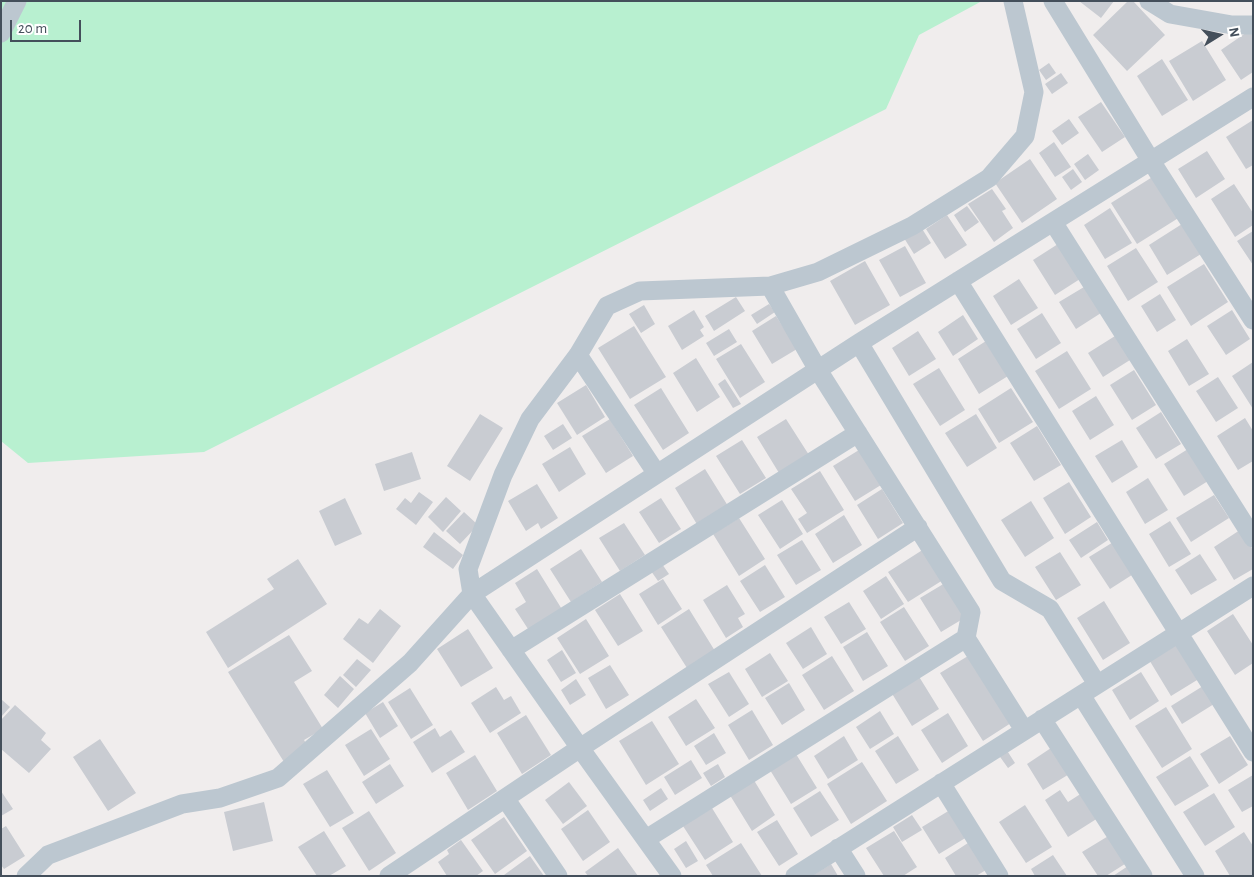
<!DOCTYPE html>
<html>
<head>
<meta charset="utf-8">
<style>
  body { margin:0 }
  #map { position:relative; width:1254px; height:877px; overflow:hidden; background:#f0eded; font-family:"Alegreya Sans",sans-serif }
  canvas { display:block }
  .frame { position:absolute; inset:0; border:2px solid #444f5b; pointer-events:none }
  .north { position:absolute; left:1194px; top:10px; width:50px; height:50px; -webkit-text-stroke:4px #fff; paint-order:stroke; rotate:80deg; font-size:14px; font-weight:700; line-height:20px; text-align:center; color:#444f5b }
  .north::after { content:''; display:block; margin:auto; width:18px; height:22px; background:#444f5b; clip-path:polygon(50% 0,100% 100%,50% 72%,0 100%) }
  .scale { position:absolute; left:10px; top:20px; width:71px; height:22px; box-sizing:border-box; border:2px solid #444f5b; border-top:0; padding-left:6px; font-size:15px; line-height:18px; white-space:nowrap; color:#444f5b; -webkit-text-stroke:4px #fff; paint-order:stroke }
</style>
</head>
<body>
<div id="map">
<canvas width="1254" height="877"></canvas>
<div class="frame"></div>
<div class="north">N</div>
<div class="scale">20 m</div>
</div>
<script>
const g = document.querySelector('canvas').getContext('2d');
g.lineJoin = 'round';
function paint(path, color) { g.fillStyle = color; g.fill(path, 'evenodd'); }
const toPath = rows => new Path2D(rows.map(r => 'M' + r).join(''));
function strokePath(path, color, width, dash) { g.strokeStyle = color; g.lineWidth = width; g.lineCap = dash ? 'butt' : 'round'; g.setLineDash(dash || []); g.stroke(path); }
paint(toPath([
  [1,1,982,1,919,35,886,109,204,452,28,463,1,441]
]), '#b8f0d0');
paint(toPath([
  [1079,1,1114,1,1101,18],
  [1128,1,1133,1,1165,35,1127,71,1093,35],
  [1253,28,1253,72,1241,80,1221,50],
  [1202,41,1226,80,1193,101,1169,61],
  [1162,59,1188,100,1162,116,1137,76],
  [1049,63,1056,73,1046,80,1039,70],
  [1061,73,1068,83,1052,94,1045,84],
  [1101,102,1125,137,1102,152,1078,117],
  [1069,119,1079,133,1062,145,1052,131],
  [1253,120,1253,165,1246,169,1226,137],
  [1054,142,1071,167,1055,177,1039,153],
  [1207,151,1225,179,1196,198,1178,169],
  [1088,154,1099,170,1085,180,1074,164],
  [1030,159,1057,199,1022,223,995,183],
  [1073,169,1082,182,1071,190,1062,177],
  [1154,176,1180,217,1137,244,1111,203],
  [1234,184,1253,213,1253,225,1235,237,1211,199],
  [992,189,1006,209,1002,211,1013,228,994,242,968,204],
  [967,206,979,222,965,232,954,215],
  [1110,208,1132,243,1105,259,1084,225],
  [947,215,967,245,945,259,926,229],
  [1182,224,1201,254,1167,275,1149,245],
  [921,227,931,243,914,254,904,238],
  [1253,231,1253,265,1237,241],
  [1058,244,1080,279,1055,295,1033,260],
  [905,246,926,283,900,297,879,260],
  [1136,248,1158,282,1128,301,1107,266],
  [865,261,890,305,855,325,830,281],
  [1204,264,1228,302,1191,326,1167,287],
  [1019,279,1038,308,1011,325,993,296],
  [1084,287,1101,313,1076,329,1059,302],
  [1160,294,1176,320,1157,332,1141,306],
  [736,297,745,311,714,331,705,316],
  [769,304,775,312,757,324,751,315],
  [644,305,655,324,641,333,629,314],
  [694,310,704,327,700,330,704,336,682,350,668,326],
  [1232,310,1250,339,1226,355,1207,326],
  [1042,313,1061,343,1036,359,1017,329],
  [963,315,978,339,953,356,938,332],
  [776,316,797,349,772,364,752,331],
  [634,326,666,377,630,399,598,348],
  [729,329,737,342,714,356,706,343],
  [918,331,936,359,909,376,892,348],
  [1115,336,1130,360,1103,377,1088,353],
  [1187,339,1209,374,1189,386,1168,351],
  [986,341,1008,376,979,394,958,359],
  [741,344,765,382,740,398,716,359],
  [1067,351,1091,389,1059,409,1035,371],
  [696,358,720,397,697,412,673,373],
  [1253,362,1253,409,1232,376],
  [939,368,965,410,940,426,913,384],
  [1134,370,1156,405,1132,420,1110,385],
  [1218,377,1238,408,1216,422,1196,391],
  [725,379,741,404,733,408,718,384],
  [586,385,605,417,577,435,557,403],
  [661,388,689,433,663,450,634,405],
  [1011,388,1033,422,999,443,978,409],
  [1096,396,1114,425,1090,440,1072,411],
  [1161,412,1181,444,1156,459,1136,428],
  [480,414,503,428,470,481,447,466],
  [976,414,997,448,967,467,945,433],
  [1245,418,1253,431,1253,461,1238,470,1217,436],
  [610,419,633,456,606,473,582,436],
  [786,419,809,455,779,473,757,437],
  [563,424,572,438,553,450,544,436],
  [1037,426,1061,465,1034,481,1010,443],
  [742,440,766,478,740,494,716,456],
  [1122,440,1138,467,1112,483,1095,456],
  [570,447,586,474,559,492,542,464],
  [1188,449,1208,481,1184,496,1164,464],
  [859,450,881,485,855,501,833,466],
  [412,452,421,479,384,491,375,464],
  [705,469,728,506,698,526,675,488],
  [820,471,844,510,807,533,798,519,807,513,791,489],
  [1148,478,1168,510,1145,524,1126,492],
  [1069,482,1091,517,1065,534,1043,498],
  [537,484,558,518,541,529,538,523,526,531,508,501],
  [882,489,903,523,878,539,857,505],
  [419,492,433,502,416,525,396,509,405,498,411,503],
  [1214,495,1229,518,1191,542,1176,518],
  [446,497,461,511,443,532,428,517],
  [345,498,362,534,335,546,319,511],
  [661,498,681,529,659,543,639,512],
  [782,500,803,534,780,549,758,515],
  [1031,501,1054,538,1025,557,1001,520],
  [464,512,478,525,460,544,446,531],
  [844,515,862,545,833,563,815,534],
  [739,518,765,559,739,576,713,534],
  [1170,521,1191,554,1169,567,1149,534],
  [1097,522,1108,540,1081,558,1069,540],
  [624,523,645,555,620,571,599,538],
  [1240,530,1253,550,1253,569,1234,580,1214,547],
  [434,532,463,555,453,569,423,547],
  [802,540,821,570,796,585,777,555],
  [1115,541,1135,573,1110,589,1089,557],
  [581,549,602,582,571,602,550,569],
  [924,549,943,580,908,602,888,572],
  [1060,552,1081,585,1056,600,1035,567],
  [1200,554,1217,580,1191,595,1175,570],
  [298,559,327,604,228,668,206,632,274,589,267,579],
  [662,564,669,574,658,581,651,571],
  [765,565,785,597,760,612,740,581],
  [537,569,563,611,530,632,515,609,526,602,515,583],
  [886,576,904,604,881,619,863,591],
  [663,579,682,609,658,625,639,594],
  [945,583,966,617,941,632,920,598],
  [727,585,745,614,738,618,743,627,726,638,703,600],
  [620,594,643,631,618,646,595,610],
  [1104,601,1130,643,1103,660,1077,618],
  [849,602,866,629,841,644,824,617],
  [904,607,929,646,905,661,880,622],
  [380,609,401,626,373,663,343,639,359,618,368,624],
  [689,609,715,651,687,668,661,627],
  [1233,614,1253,645,1253,663,1235,675,1207,631],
  [586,619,609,656,580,674,557,638],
  [811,627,827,654,803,669,786,643],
  [468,629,493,668,461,687,437,649],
  [867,632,888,666,863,681,843,647],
  [289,635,312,671,294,682,323,729,304,740,308,747,284,762,228,672],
  [1178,640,1202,677,1171,696,1148,658],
  [562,650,576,673,561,682,547,660],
  [770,653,788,681,762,697,745,669],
  [832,656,854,691,824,710,802,675],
  [968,656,1011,723,983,741,940,673],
  [357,659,371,670,356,687,343,675],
  [610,665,629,695,606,709,588,678],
  [729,672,749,704,729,717,708,684],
  [1141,672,1159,701,1130,720,1112,690],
  [918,675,939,709,912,726,891,692],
  [340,676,354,689,338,708,324,695],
  [576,679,586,695,570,705,561,690],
  [789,683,805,710,782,725,765,698],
  [1203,686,1214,704,1182,724,1171,706],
  [496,687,504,700,511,696,521,713,490,733,471,703],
  [410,688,433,725,411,739,388,702],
  [1,699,10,707,1,717],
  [696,699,715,728,686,746,668,717],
  [383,702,398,726,380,738,365,713],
  [15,705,46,733,41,740,51,749,29,773,1,749,1,720],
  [1166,707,1192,749,1162,768,1135,726],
  [752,710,773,745,749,760,728,725],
  [880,711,894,734,870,749,856,727],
  [948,713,968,746,942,763,921,730],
  [526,715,551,755,522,774,497,733],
  [652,721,679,764,646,785,619,741],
  [435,728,440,737,451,730,465,752,432,773,413,742],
  [371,729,390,759,364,776,345,745],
  [714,733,726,753,706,765,694,746],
  [844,736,858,760,828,779,814,756],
  [898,736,919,770,896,784,875,751],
  [1230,736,1248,765,1219,784,1200,754],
  [100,739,136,793,108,811,73,757],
  [1054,746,1071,773,1043,790,1027,764],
  [1006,749,1015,763,1008,768,998,754],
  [796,754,817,788,791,804,770,770],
  [475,755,497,791,468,810,446,773],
  [1190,756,1209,786,1175,806,1156,777],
  [691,760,702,778,675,795,664,777],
  [862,762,887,801,851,824,827,784],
  [390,764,404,786,376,804,362,782],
  [718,764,725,777,711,786,703,773],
  [327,770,354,813,330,827,303,784],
  [1253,775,1253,806,1242,812,1228,790],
  [752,777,775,815,752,831,728,792],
  [569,782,587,806,563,824,545,800],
  [661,788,668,799,650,811,643,800],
  [1060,790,1068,802,1082,793,1098,818,1068,837,1045,800],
  [1,791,13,809,1,816],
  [820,791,839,820,811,837,793,808],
  [1214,793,1235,827,1205,846,1183,812],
  [264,802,273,841,233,851,224,812],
  [1025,805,1052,847,1026,863,999,822],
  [712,808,733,842,705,860,683,826],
  [588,810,610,842,583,861,561,829],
  [950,810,967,837,939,854,922,827],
  [369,811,396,853,369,871,342,828],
  [912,815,922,830,902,842,893,827],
  [504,817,527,851,495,874,471,840],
  [777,820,798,854,779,866,757,832],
  [6,826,25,856,4,869,1,865,1,829],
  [324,831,346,866,329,876,317,876,298,847],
  [894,831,917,867,903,876,884,876,866,848],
  [1244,832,1253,846,1253,876,1230,876,1215,851],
  [1110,835,1128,862,1106,876,1098,876,1082,852],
  [461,840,483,871,476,876,447,876,438,862,449,854,447,850],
  [686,841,698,861,686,868,674,849],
  [741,843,762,876,713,876,706,865],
  [968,843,986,870,976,876,956,876,945,858],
  [618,848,638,876,588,876,585,872],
  [1053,855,1067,876,1035,876,1031,869],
  [530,856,544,876,505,876,504,875],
  [831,864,838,876,812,876],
  [1128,866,1134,876,1113,876]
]), '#c9ccd2');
strokePath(toPath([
  [1053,1,1151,161,1253,320],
  [1149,1,1170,14,1232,25,1253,25],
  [1,33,17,1],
  [1053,222,1253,538],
  [958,281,1253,752],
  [770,286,818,370,971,612,966,638,1024,730],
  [859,343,1002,581,1050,609,1097,684],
  [578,355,657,474],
  [511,650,858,433],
  [1081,695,1195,876],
  [1042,719,1143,876],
  [941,783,999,876],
  [505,798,558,876],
  [646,839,966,638],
  [838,848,856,876],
  [26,876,48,855,182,804,220,798,278,778,410,663,472,594,859,343,1253,97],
  [389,876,580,748,918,527],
  [672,876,580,748,472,594,468,569,503,475,530,419,578,355,607,306,640,291,770,286,818,272,912,226,989,178,1025,136,1034,92,1013,1],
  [795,876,1253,586]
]), '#bcc7d0', 19);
</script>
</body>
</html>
